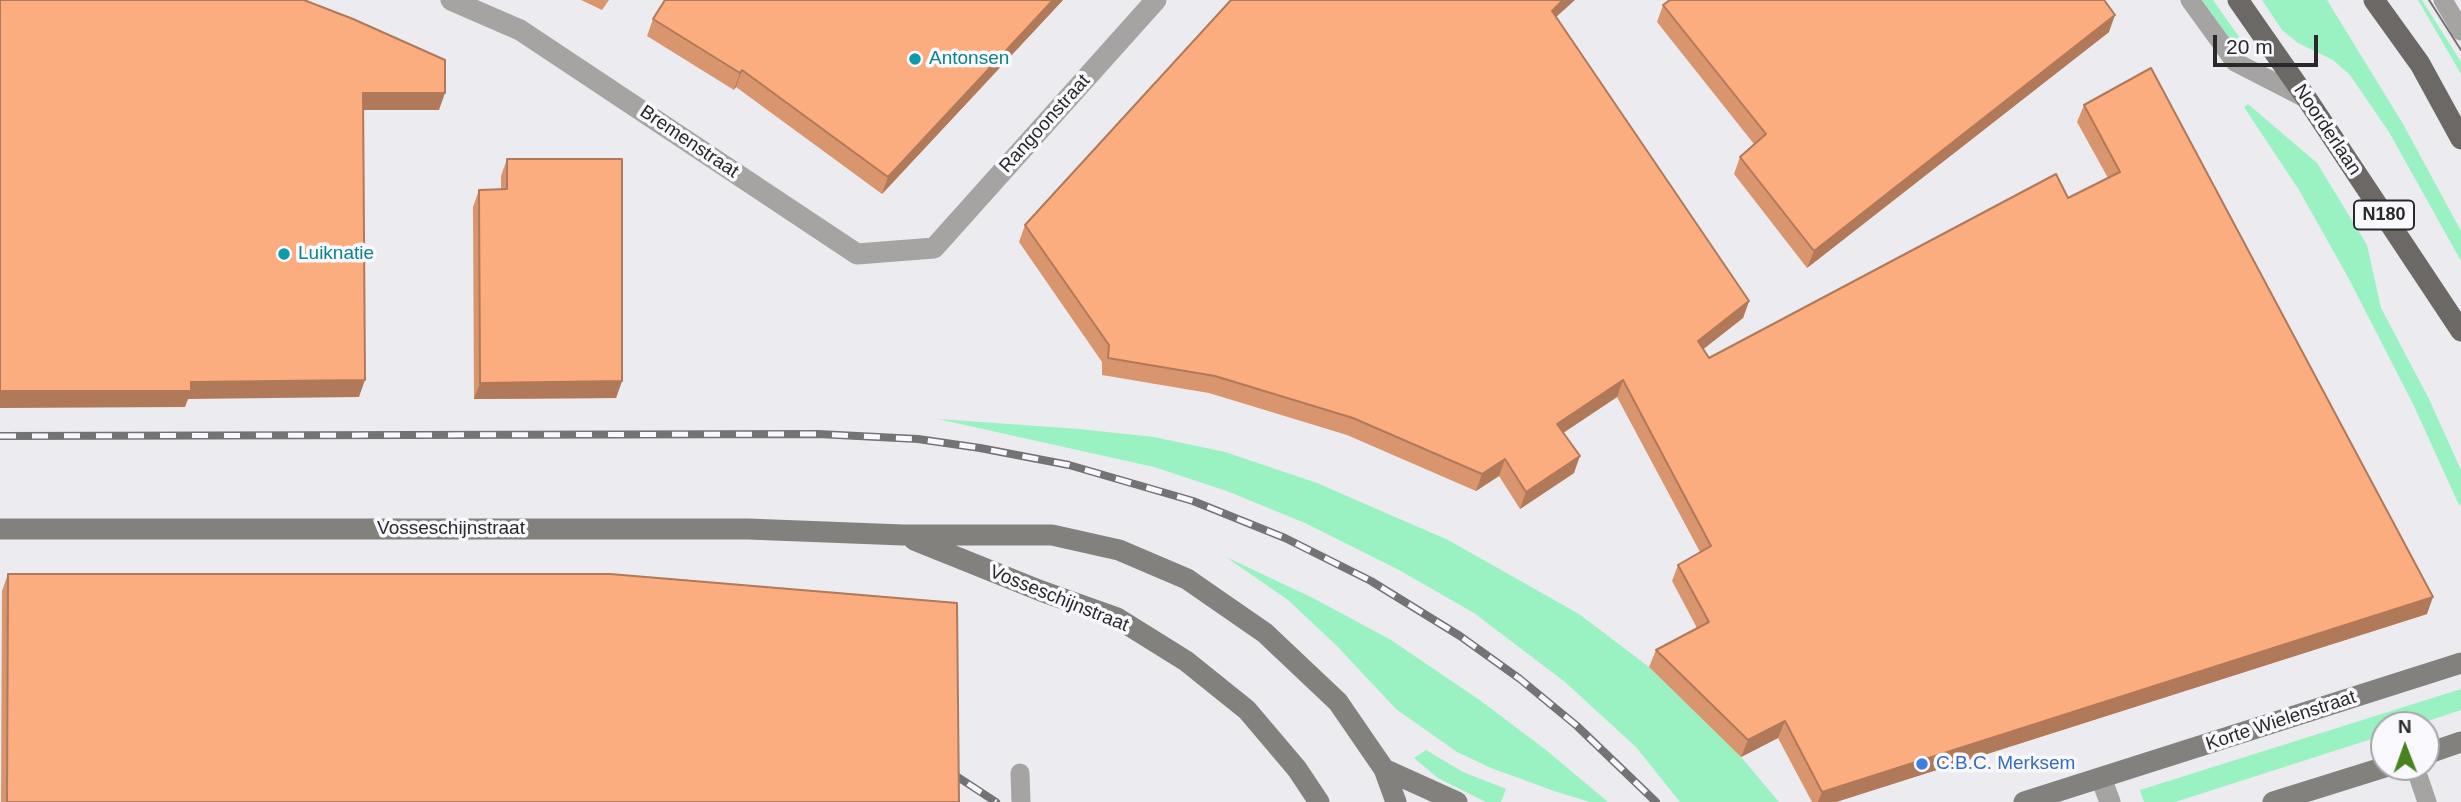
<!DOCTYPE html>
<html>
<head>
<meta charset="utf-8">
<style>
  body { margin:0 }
  #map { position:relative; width:2461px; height:802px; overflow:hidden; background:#ebebf0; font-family:Arial,sans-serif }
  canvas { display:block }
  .north { position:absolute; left:2370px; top:711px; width:70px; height:70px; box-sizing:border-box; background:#f9f8fd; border:2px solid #a6a5a9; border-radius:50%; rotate:359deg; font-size:19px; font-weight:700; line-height:28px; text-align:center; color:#29292b }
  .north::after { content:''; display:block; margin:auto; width:24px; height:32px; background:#49831e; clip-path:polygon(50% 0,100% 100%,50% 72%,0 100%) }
  .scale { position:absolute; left:2213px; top:35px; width:105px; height:32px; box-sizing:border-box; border:4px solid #29292b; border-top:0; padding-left:9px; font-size:21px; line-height:24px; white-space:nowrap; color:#29292b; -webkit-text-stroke:5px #f9f8fd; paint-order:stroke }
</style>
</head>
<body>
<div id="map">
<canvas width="2461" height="802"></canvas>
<div class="north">N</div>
<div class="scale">20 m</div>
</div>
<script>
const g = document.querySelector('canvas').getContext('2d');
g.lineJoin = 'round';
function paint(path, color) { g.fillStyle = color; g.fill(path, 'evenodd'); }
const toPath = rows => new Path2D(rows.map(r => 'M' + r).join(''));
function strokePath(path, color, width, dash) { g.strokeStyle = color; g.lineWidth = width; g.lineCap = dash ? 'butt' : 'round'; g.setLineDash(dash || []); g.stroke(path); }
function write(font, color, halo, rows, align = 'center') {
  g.font = font + ' Arial,sans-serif'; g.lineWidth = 7; g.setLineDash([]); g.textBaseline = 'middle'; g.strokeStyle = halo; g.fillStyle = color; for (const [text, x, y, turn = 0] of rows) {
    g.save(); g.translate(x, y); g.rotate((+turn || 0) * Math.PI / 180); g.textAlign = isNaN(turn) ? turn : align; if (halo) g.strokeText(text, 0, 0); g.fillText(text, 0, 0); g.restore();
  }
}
paint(toPath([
  [2202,0,2213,0,2239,37,2232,42],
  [2262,0,2327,0,2403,124,2461,231,2461,261,2389,132,2350,75,2333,60,2298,43,2282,30],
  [2418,0,2422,0,2461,62,2461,74],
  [2248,104,2317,163,2367,245,2381,308,2429,399,2461,470,2461,504,2459,505,2414,406,2349,279,2299,190,2244,107],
  [938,419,1079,429,1154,437,1225,452,1317,483,1448,540,1579,614,1649,667,1741,757,1779,802,1680,802,1636,747,1565,682,1474,613,1399,570,1305,523,1227,491,1154,467],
  [1226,557,1313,598,1391,640,1481,701,1546,750,1608,802,1590,802,1557,792,1491,768,1457,752,1396,709,1336,645,1288,600],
  [2461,689,2461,710,2416,725,2384,725,2384,735,2175,802,2144,802,2140,790],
  [1426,750,1463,772,1506,789,1501,802,1486,802,1438,778,1414,758]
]), '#9af1c2');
strokePath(toPath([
  [2190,0,2235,62,2307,99],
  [2443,0,2461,31],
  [2415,767,2427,802],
  [1020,773,1021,802]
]), '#a5a4a2', 19);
strokePath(toPath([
  [451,0,520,30,857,254,934,248,1156,0],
  [2101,778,2110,802]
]), '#a5a4a2', 21);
strokePath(toPath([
  [0,529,748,529,903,535,1052,535,1119,550,1187,579,1265,633,1338,702,1384,769,1396,802],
  [914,540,1041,591,1117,618,1186,661,1247,710,1297,769,1319,802],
  [2426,754,2461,742],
  [1384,769,1457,802],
  [2024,802,2461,663],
  [2273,802,2385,767]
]), '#83817e', 21);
strokePath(toPath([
  [2238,0,2307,99,2461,331],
  [2374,0,2420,64,2461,139]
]), '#6b6865', 21);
strokePath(toPath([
  [2429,0,2461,50]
]), '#737376', 2);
const rail = toPath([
  [0,436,818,434,918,439,980,448,1069,465,1193,501,1285,538,1371,581,1460,636,1520,679,1577,726,1656,802],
  [941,766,996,802]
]);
strokePath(rail, '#737376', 8);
strokePath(rail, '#f9f8fd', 5, [16]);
paint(toPath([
  [581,0,609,0,602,10],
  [1063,0,882,194,736,87,734,90,647,36,653,19],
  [1663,5,2109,32,1807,268,1734,174,1740,157,1754,144,1657,22],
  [1556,18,1749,301,1743,318,1703,349,1709,358,2068,198,2108,178,2077,122,2084,105,2427,614,1836,802,1812,802,1778,738,1741,757,1649,667,1656,650,1697,628,1672,581,1678,565,1700,552,1617,397,1563,433,1574,473,1520,509,1499,476,1476,491,1347,435,1209,393,1102,375,1102,362,1019,242,1025,225],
  [507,159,622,381,616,398,474,399,473,207,479,190,501,189,501,176],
  [8,574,959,802,1,802,2,591]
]), '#d9956d');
paint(toPath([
  [1053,0,1063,0,882,194,888,177],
  [1563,0,1575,0,1545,27,1552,11],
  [2115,15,2109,32,1807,268,1814,251],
  [742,70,736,87,734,90,740,73],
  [363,93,445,93,439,110,357,110],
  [1749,301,1743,318,1692,358,1698,341],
  [365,380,359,397,188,399,185,407,0,408,0,391,191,382],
  [1623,380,1617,397,1551,441,1557,424],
  [622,381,616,398,474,399,480,383],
  [1580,456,1574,473,1520,509,1526,492],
  [1505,459,1499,476,1476,491,1482,474],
  [2433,597,2427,614,1836,802,1818,802,1822,792],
  [1785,721,1778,738,1741,757,1748,740]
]), '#b07959');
const building = toPath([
  [0,0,304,0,353,19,445,60,445,93,363,93,365,380,191,382,191,391,0,391,0,0],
  [665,0,1053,0,888,177,742,70,740,73,653,19,665,0],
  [1231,0,1563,0,1552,11,1749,301,1698,341,1709,358,2056,174,2068,198,2120,172,2084,105,2151,68,2433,597,1822,792,1785,721,1748,740,1656,650,1709,622,1678,565,1711,546,1623,380,1557,424,1580,456,1526,492,1505,459,1482,474,1353,418,1215,376,1108,358,1109,345,1025,225,1231,0],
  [1670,0,2104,0,2115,15,1814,251,1740,157,1766,134,1663,5,1670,0],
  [507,159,622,159,622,381,480,383,479,190,507,189,507,159],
  [8,574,610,574,957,603,959,802,7,802,8,574]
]);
paint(building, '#fcad7f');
strokePath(building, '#b07959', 2);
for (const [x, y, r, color] of [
  [915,59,7,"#0f9aa8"],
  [284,254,7,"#0f9aa8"],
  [1922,764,7,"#3f7fe0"]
]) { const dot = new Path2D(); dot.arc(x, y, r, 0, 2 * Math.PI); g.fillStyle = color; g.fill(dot); strokePath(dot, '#f9f8fd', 2.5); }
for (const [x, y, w] of [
  [2384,215,60]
]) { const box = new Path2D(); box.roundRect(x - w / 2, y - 14.5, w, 29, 5); g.fillStyle = '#f9f8fd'; g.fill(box); strokePath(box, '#29292b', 2); }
write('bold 18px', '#29292b', null, [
  ["N180",2384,215]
]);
write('19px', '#0d838f', '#f9f8fd', [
  ["Antonsen",929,59],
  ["Luiknatie",298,254]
], 'left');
write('19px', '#29292b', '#f9f8fd', [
  ["Rangoonstraat",1045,124,-48],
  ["Noorderlaan",2327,130,56],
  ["Bremenstraat",689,142,34],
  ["Vosseschijnstraat",451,529],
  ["Vosseschijnstraat",1059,599,22],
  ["Korte Wielenstraat",2281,721,-18]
]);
write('19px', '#366cbe', '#f9f8fd', [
  ["C.B.C. Merksem",1936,764]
], 'left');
</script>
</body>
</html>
